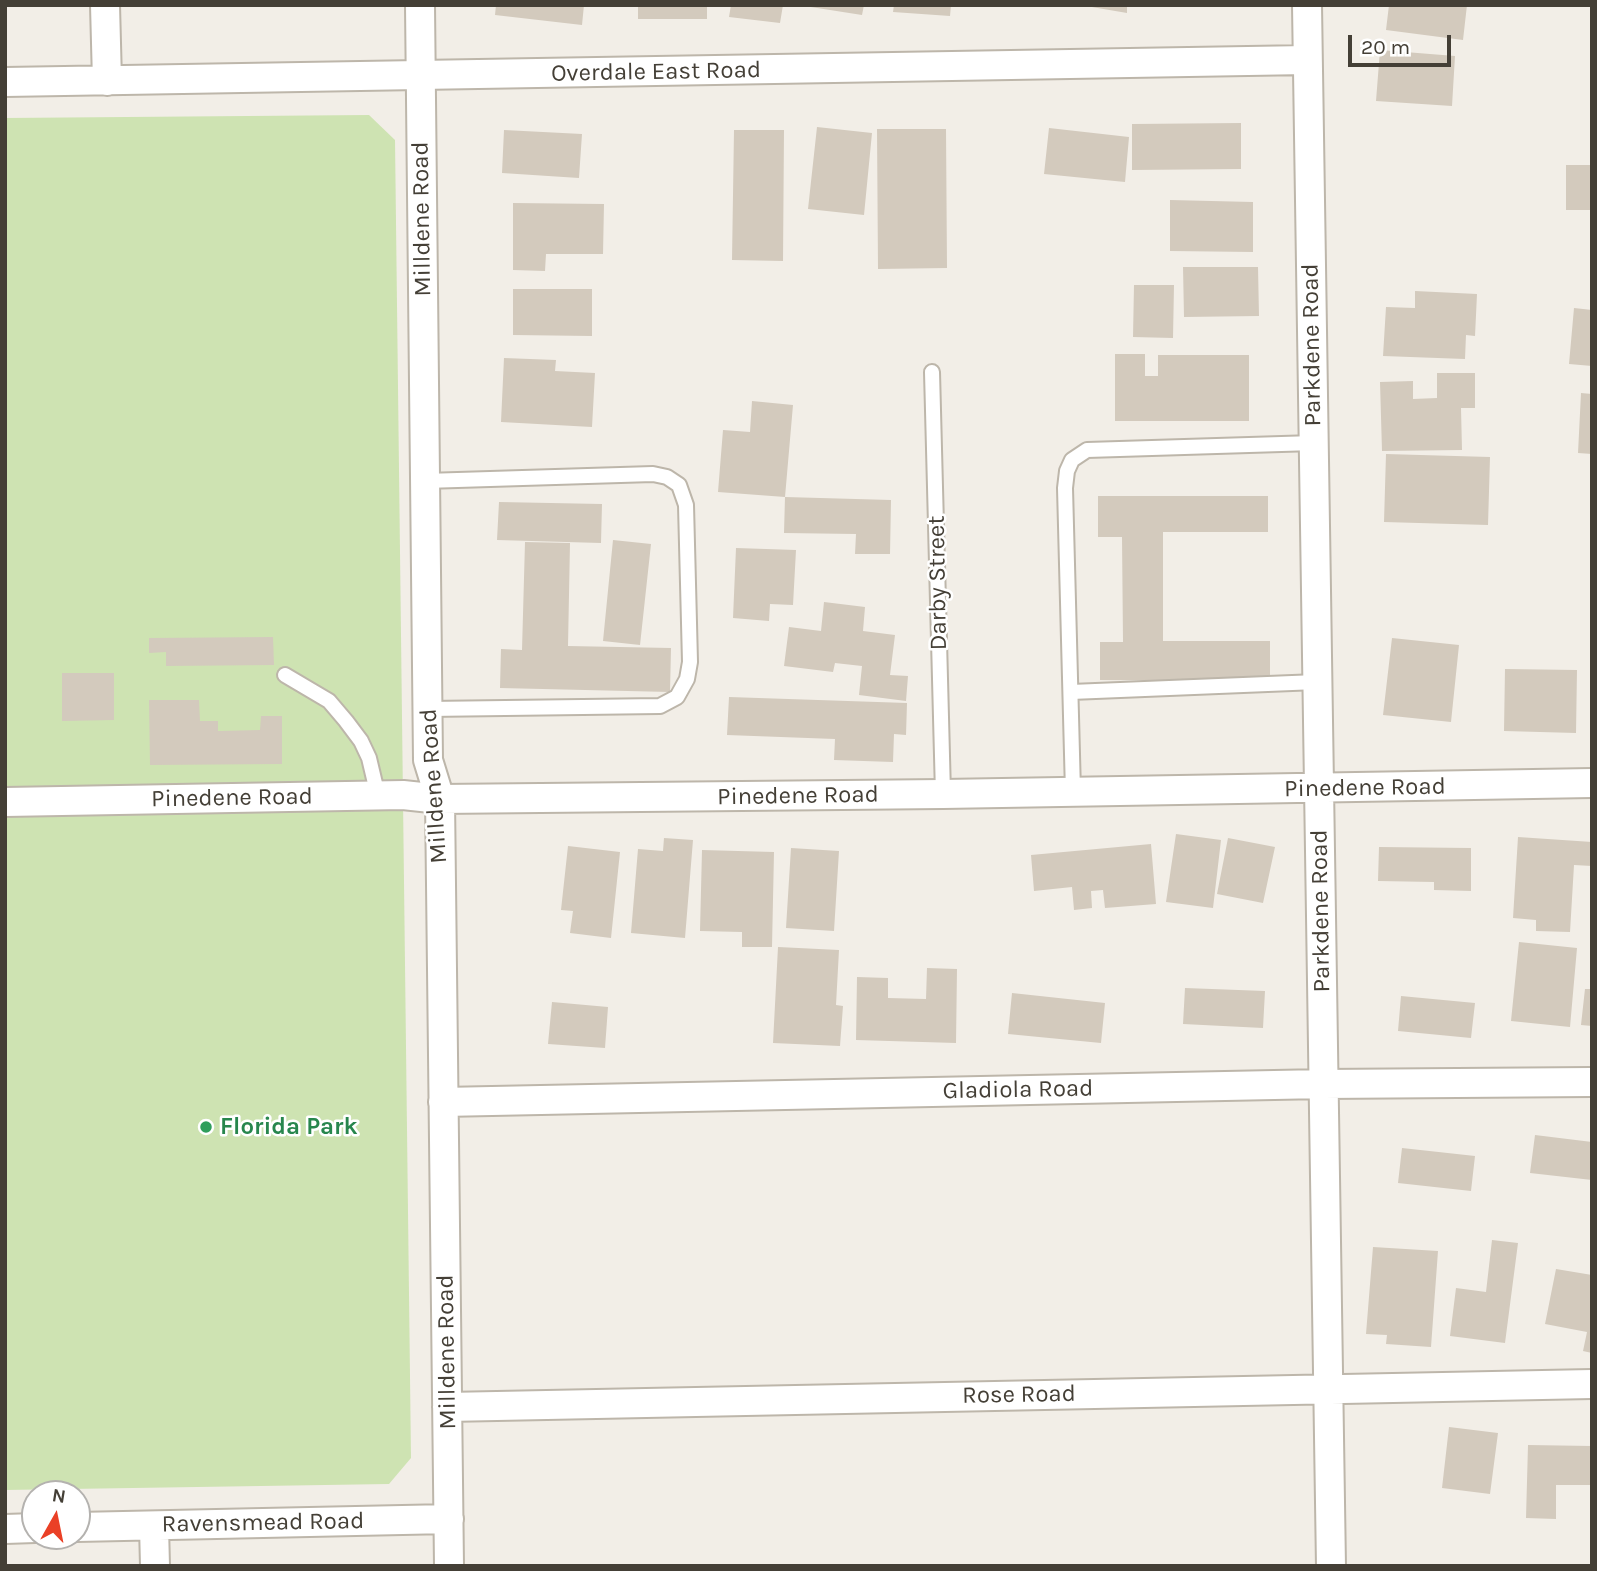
<!DOCTYPE html>
<html>
<head>
<meta charset="utf-8">
<style>
  body { margin:0 }
  #map { position:relative; width:1597px; height:1571px; overflow:hidden; background:#f2eee7; font-family:Karla,sans-serif }
  canvas { display:block }
  .frame { position:absolute; inset:0; border:7px solid #443f36; pointer-events:none }
  .north { position:absolute; left:21px; top:1480px; width:70px; height:70px; box-sizing:border-box; background:#fff; border:2px solid #b4b2af; border-radius:50%; rotate:9deg; font-size:19px; font-weight:700; line-height:28px; text-align:center; color:#443f36 }
  .north::after { content:''; display:block; margin:auto; width:24px; height:32px; background:#ea4026; clip-path:polygon(50% 0,100% 100%,50% 72%,0 100%) }
  .scale { position:absolute; left:1348px; top:35px; width:103px; height:32px; box-sizing:border-box; border:4px solid #443f36; border-top:0; padding-left:9px; font-size:21px; line-height:24px; white-space:nowrap; color:#443f36; -webkit-text-stroke:5px #fff; paint-order:stroke }
</style>
</head>
<body>
<div id="map">
<canvas width="1597" height="1571"></canvas>
<div class="frame"></div>
<div class="north">N</div>
<div class="scale">20 m</div>
</div>
<script>
const g = document.querySelector('canvas').getContext('2d');
g.lineJoin = 'round';
function paint(path, color) { g.fillStyle = color; g.fill(path, 'evenodd'); }
const toPath = rows => new Path2D(rows.map(r => 'M' + r).join(''));
function strokePath(path, color, width, dash) { g.strokeStyle = color; g.lineWidth = width; g.lineCap = dash ? 'butt' : 'round'; g.setLineDash(dash || []); g.stroke(path); }
function write(font, color, halo, rows, align = 'center') {
  g.font = font + ' Karla,sans-serif'; g.lineWidth = 5; g.setLineDash([]); g.textBaseline = 'middle'; g.strokeStyle = halo; g.fillStyle = color; for (const [text, x, y, turn = 0] of rows) {
    g.save(); g.translate(x, y); g.rotate((+turn || 0) * Math.PI / 180); g.textAlign = isNaN(turn) ? turn : align; if (halo) g.strokeText(text, 0, 0); g.fillText(text, 0, 0); g.restore();
  }
}
paint(toPath([
  [369,115,395,140,411,1458,389,1484,5,1490,5,118]
]), '#cee3b2');
paint(toPath([
  [496,5,584,5,582,25,495,15],
  [638,5,707,5,707,19,638,19],
  [731,5,783,5,780,23,729,17],
  [798,5,864,5,862,15],
  [894,5,951,5,950,16,893,12],
  [1080,5,1127,5,1127,13],
  [1389,5,1467,5,1463,40,1386,30],
  [1380,50,1455,56,1452,106,1376,101],
  [1241,123,1241,169,1132,170,1132,124],
  [817,127,872,133,864,215,808,209],
  [1049,128,1129,137,1125,182,1044,174],
  [877,129,946,129,947,268,878,269],
  [504,130,582,134,579,178,502,173],
  [734,130,784,130,783,261,732,260],
  [1566,165,1592,165,1592,210,1566,210],
  [1170,200,1253,202,1253,252,1170,251],
  [513,203,604,204,603,254,546,254,545,271,513,270],
  [1183,267,1258,267,1259,316,1184,317],
  [1134,285,1174,285,1173,338,1133,337],
  [513,289,592,289,592,336,513,335],
  [1415,291,1477,294,1475,336,1466,335,1465,359,1383,356,1386,307,1415,308],
  [1574,308,1592,310,1592,366,1569,364],
  [1115,354,1145,354,1145,376,1158,376,1158,355,1249,355,1249,421,1115,421],
  [504,358,556,360,555,371,595,373,592,427,501,422],
  [1437,373,1475,373,1475,408,1461,408,1462,450,1382,451,1380,382,1413,381,1413,399,1437,398],
  [1581,393,1592,394,1592,454,1578,453],
  [752,401,793,405,785,497,718,492,723,430,750,432],
  [1386,454,1490,457,1488,525,1384,522],
  [1098,496,1268,496,1268,532,1163,532,1163,641,1270,641,1270,681,1100,680,1100,642,1123,642,1122,537,1098,537],
  [785,497,891,500,890,554,855,554,856,534,784,533],
  [499,502,602,504,601,543,497,540],
  [613,540,651,544,640,645,603,641],
  [525,542,570,543,568,646,671,648,670,692,500,688,501,649,522,650],
  [736,548,796,550,793,605,770,604,769,621,733,618],
  [824,602,865,607,863,631,895,635,890,675,908,676,906,701,859,695,862,666,835,663,833,672,784,666,789,627,821,631],
  [273,637,274,665,166,666,166,652,149,653,149,638],
  [1392,638,1459,645,1451,722,1383,715],
  [1505,669,1577,670,1576,733,1504,731],
  [62,673,114,673,114,720,62,721],
  [729,697,907,703,906,735,894,734,893,762,834,760,835,739,727,735],
  [149,700,199,700,200,721,218,721,218,731,260,730,261,716,282,716,282,764,150,765],
  [1176,834,1221,840,1213,908,1166,902],
  [1518,837,1592,842,1592,866,1574,865,1570,932,1536,931,1536,920,1513,918],
  [664,838,693,840,685,938,631,933,638,849,663,851],
  [1228,838,1275,847,1263,903,1217,894],
  [1151,844,1156,904,1105,908,1103,890,1091,891,1092,908,1074,910,1072,887,1034,891,1031,855],
  [568,846,620,852,611,938,570,933,573,911,561,910],
  [1379,847,1471,848,1471,891,1434,890,1434,882,1378,881],
  [791,848,839,851,834,931,786,928],
  [702,850,774,852,772,947,742,947,742,932,700,931],
  [1519,942,1577,948,1570,1027,1511,1021],
  [778,947,839,950,836,1005,843,1006,840,1046,773,1043],
  [927,968,957,969,956,1043,856,1040,857,977,888,978,888,998,926,999],
  [1185,988,1265,991,1263,1028,1183,1024],
  [1585,989,1592,989,1592,1026,1581,1025],
  [1012,993,1105,1003,1101,1043,1008,1034],
  [1401,996,1475,1003,1471,1038,1398,1031],
  [552,1002,608,1007,605,1048,548,1044],
  [1535,1135,1592,1142,1592,1180,1530,1173],
  [1402,1148,1475,1156,1471,1191,1398,1183],
  [1492,1240,1518,1243,1505,1343,1450,1336,1456,1288,1486,1292],
  [1373,1247,1438,1251,1431,1347,1386,1344,1387,1335,1366,1334],
  [1556,1269,1592,1275,1592,1353,1583,1351,1587,1332,1545,1324],
  [1449,1427,1498,1433,1490,1494,1442,1488],
  [1528,1445,1592,1446,1592,1485,1556,1485,1556,1519,1526,1518]
]), '#d3cabd');
const lane = toPath([
  [932,372,943,794],
  [425,481,653,474,667,477,679,485,686,505,690,662,687,679,677,697,660,706,428,709],
  [285,675,329,701,346,721,361,741,369,758,378,796],
  [1071,692,1317,682],
  [1073,792,1065,488,1067,471,1072,460,1087,450,1314,443]
]);
const street = toPath([
  [105,5,107,81],
  [420,5,428,760,440,799,449,1566],
  [1307,5,1331,1566],
  [5,82,1307,60],
  [5,802,403,795,440,799,943,794,1592,783],
  [443,1102,1323,1084,1592,1082],
  [447,1407,1592,1384],
  [154,1526,155,1566],
  [77,1527,449,1519],
  [5,1529,35,1528]
]);
strokePath(lane, '#bdb6aa', 18);
strokePath(street, '#bdb6aa', 32);
strokePath(lane, '#fff', 14);
strokePath(street, '#fff', 28);
for (const [x, y, r, color] of [
  [206,1127,7,"#2e9e5b"]
]) { const dot = new Path2D(); dot.arc(x, y, r, 0, 2 * Math.PI); g.fillStyle = color; g.fill(dot); strokePath(dot, '#fff', 2.5); }
write('24px', '#443f36', '#fff', [
  ["Overdale East Road",656,72,-1],
  ["Milldene Road",422,219,-91],
  ["Parkdene Road",1312,345,-91],
  ["Darby Street",938,583,-91],
  ["Milldene Road",434,786,-94],
  ["Pinedene Road",1365,788,-1],
  ["Pinedene Road",798,796,-1],
  ["Pinedene Road",232,798,-1],
  ["Parkdene Road",1321,911,-91],
  ["Gladiola Road",1018,1090,-1],
  ["Milldene Road",447,1352,-91],
  ["Rose Road",1019,1395,-1],
  ["Ravensmead Road",263,1523,-1]
]);
write('bold 24px', '#27864d', '#fff', [
  ["Florida Park",220,1127]
], 'left');
</script>
</body>
</html>
